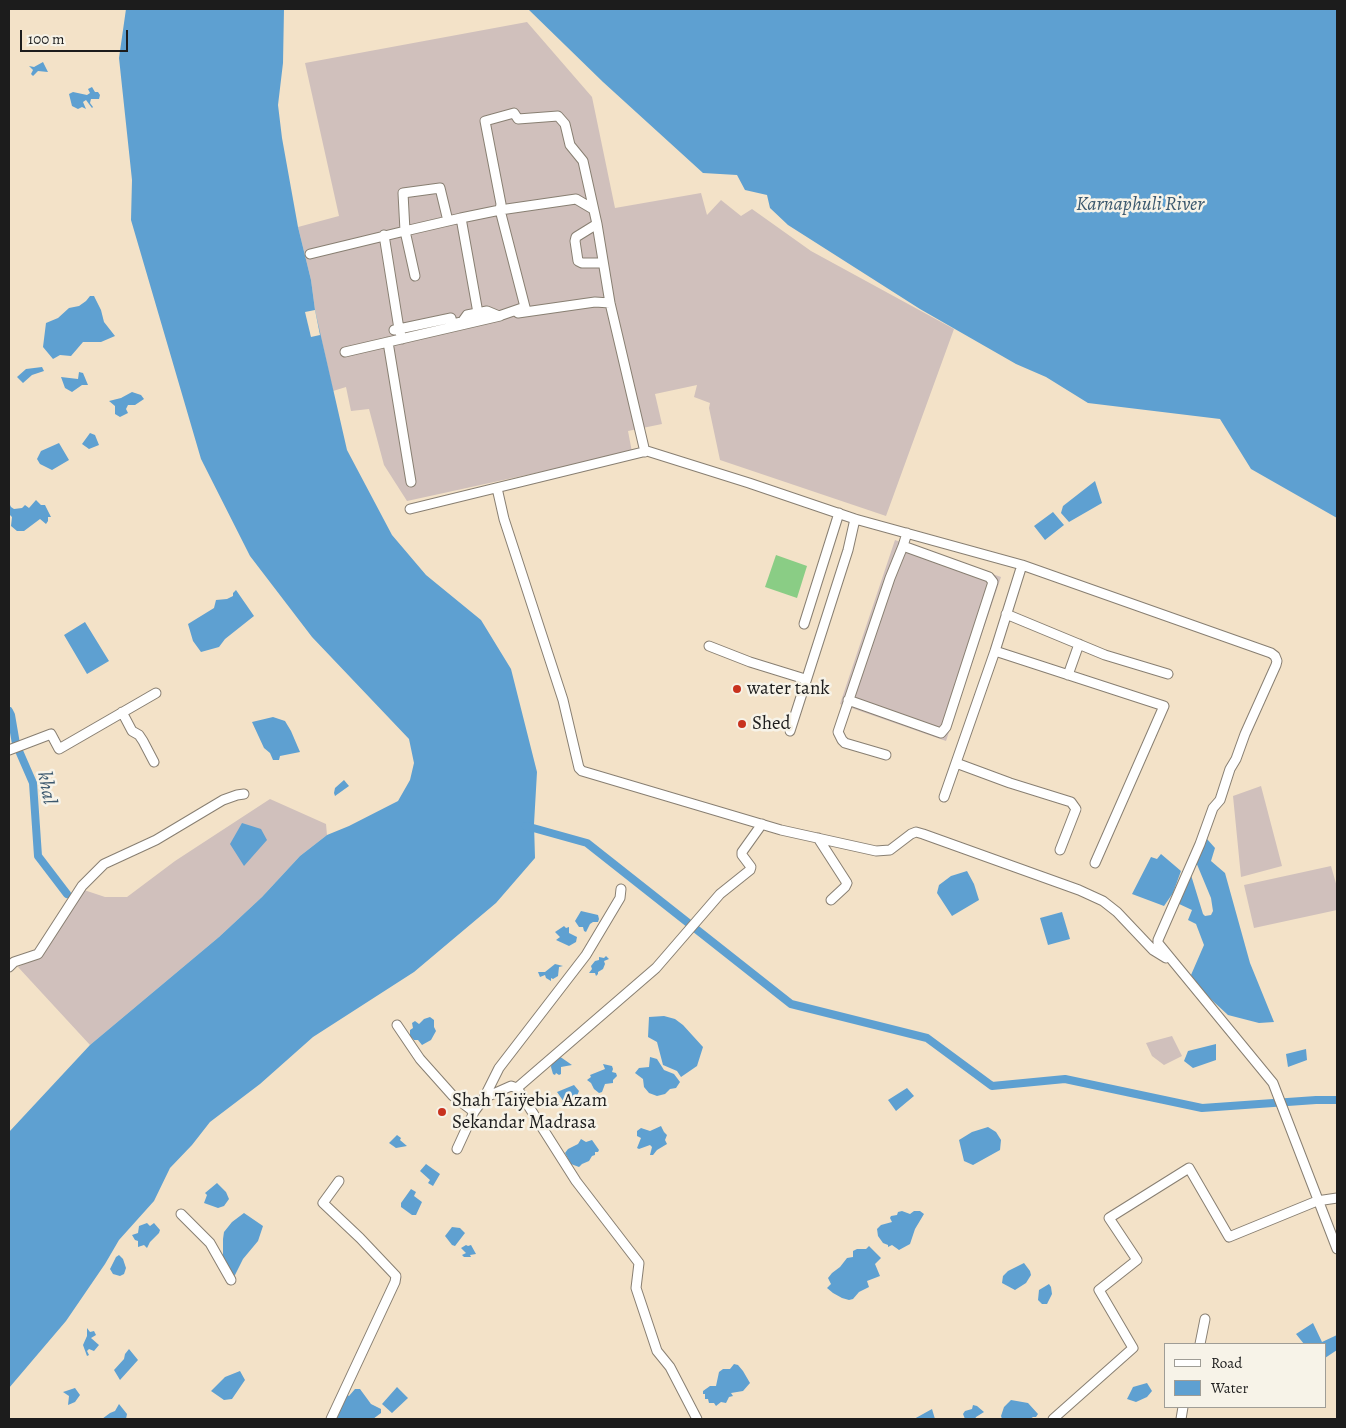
<!DOCTYPE html>
<html>
<head>
<meta charset="utf-8">
<style>
  body { margin:0 }
  #map { position:relative; width:1346px; height:1428px; overflow:hidden; background:#f3e2c8; font-family:Alegreya,serif }
  canvas { display:block }
  .frame { position:absolute; inset:0; border:10px solid #1c1c1c; pointer-events:none }
  .legend { position:absolute; left:1164px; top:1343px; width:162px; height:65px; box-sizing:border-box; background:#f7f3e8; border:1px solid #9f9d96; margin:0; padding:6px 9px; list-style:none; font-size:15px; color:#1c1c1c }
  .legend li { display:flex; align-items:center; gap:10px; height:25px }
  .legend b { width:25px; border:1px solid #9f9d96 }
  .scale { position:absolute; left:20px; top:30px; width:108px; height:22px; box-sizing:border-box; border:2px solid #1c1c1c; border-top:0; padding-left:6px; font-size:15px; line-height:18px; white-space:nowrap; color:#1c1c1c; -webkit-text-stroke:4px #f7f3e8; paint-order:stroke }
</style>
</head>
<body>
<div id="map">
<canvas width="1346" height="1428"></canvas>
<div class="frame"></div>
<ul class="legend">
<li><b style="height:6px;background:#fff"></b>Road</li>
<li><b style="height:14px;background:#5ea0d1"></b>Water</li>
</ul>
<div class="scale">100 m</div>
</div>
<script>
const g = document.querySelector('canvas').getContext('2d');
g.lineJoin = 'round';
function paint(path, color) { g.fillStyle = color; g.fill(path, 'evenodd'); }
const toPath = rows => new Path2D(rows.map(r => 'M' + r).join(''));
function strokePath(path, color, width, dash) { g.strokeStyle = color; g.lineWidth = width; g.lineCap = dash ? 'butt' : 'round'; g.setLineDash(dash || []); g.stroke(path); }
function write(font, color, halo, rows, align = 'center') {
  g.font = font + ' Alegreya,serif'; g.lineWidth = 5; g.setLineDash([]); g.textBaseline = 'middle'; g.strokeStyle = halo; g.fillStyle = color; for (const [text, x, y, turn = 0] of rows) {
    g.save(); g.translate(x, y); g.rotate((+turn || 0) * Math.PI / 180); g.textAlign = isNaN(turn) ? turn : align; if (halo) g.strokeText(text, 0, 0); g.fillText(text, 0, 0); g.restore();
  }
}
paint(toPath([
  [527,22,592,97,615,208,701,193,707,215,721,200,741,216,752,209,811,251,954,329,886,516,720,460,709,408,710,403,694,397,697,385,655,394,662,424,628,431,632,452,407,501,384,465,369,409,351,411,346,387,333,391,315,310,311,280,298,227,339,216,305,63],
  [895,540,1001,577,946,741,840,704],
  [1261,786,1282,866,1241,877,1233,796],
  [270,799,326,824,327,835,300,856,262,897,219,937,90,1045,18,967,39,956,81,889,105,897,127,897,175,861],
  [1331,866,1337,887,1337,910,1254,928,1244,885],
  [1172,1036,1182,1056,1164,1065,1152,1056,1146,1043]
]), '#d0c0bc');
paint(toPath([
  [776,555,807,566,797,598,765,587]
]), '#8acd85');
paint(toPath([
  [126,9,284,9,283,63,278,105,282,138,298,227,311,280,315,310,347,450,392,535,426,575,481,620,511,669,537,772,534,824,535,858,496,903,414,972,313,1037,260,1084,210,1122,192,1145,170,1168,154,1201,119,1240,105,1264,66,1321,9,1388,9,1132,90,1045,219,937,262,897,300,856,327,835,349,826,398,801,410,780,414,763,409,739,312,637,250,556,201,459,131,220,132,180,119,58],
  [528,9,1337,9,1337,518,1251,469,1220,419,1088,403,1046,377,1016,364,920,309,788,225,770,208,767,195,745,190,737,175,703,173,603,82],
  [43,62,48,72,38,71,33,76,31,74,33,70,29,66,34,67],
  [92,87,95,92,98,92,100,95,99,99,91,99,90,103,93,107,92,108,86,100,83,102,86,109,82,107,78,109,72,106,69,94,73,92,87,95,90,93,88,89],
  [90,296,94,296,101,310,104,322,115,336,101,342,83,342,71,356,60,355,53,359,43,347,46,323,58,318,69,308,79,306,86,301],
  [42,367,44,371,32,375,23,383,17,377,26,369],
  [79,372,83,373,88,385,82,385,72,392,65,388,61,377,78,379],
  [132,392,141,395,144,399,135,405,128,405,126,409,128,413,120,417,115,414,115,406,109,401,121,398],
  [90,433,95,435,99,445,89,449,82,444],
  [59,443,69,460,52,470,40,464,37,459,41,451],
  [1095,481,1102,503,1069,522,1061,513,1063,506],
  [36,500,41,505,45,505,51,517,48,517,48,521,46,524,40,519,24,531,17,531,11,526,12,517,9,514,9,505,10,505,11,507,14,509,22,508,25,505,29,508],
  [1053,512,1064,525,1045,540,1034,526],
  [236,590,254,616,225,639,219,647,201,652,193,641,188,624,214,608,216,600,227,599,233,596,233,593],
  [85,622,109,661,87,674,64,635],
  [273,717,285,721,291,731,300,752,280,756,279,760,273,760,270,753,264,748,252,722],
  [344,780,349,786,335,796,334,793,335,788],
  [242,823,261,829,267,840,244,866,230,844],
  [1207,839,1215,848,1211,861,1225,873,1250,963,1274,1022,1259,1023,1228,1015,1203,992,1191,975,1204,945,1196,924,1188,920,1192,910,1177,903,1191,875,1203,914,1205,916,1211,915,1213,911,1211,898,1196,862],
  [1161,854,1181,871,1173,893,1164,906,1132,894,1151,857,1157,859],
  [967,871,974,884,979,900,952,916,937,893,939,885,951,876],
  [581,911,598,915,599,919,598,922,593,922,590,924,586,932,584,931,583,927,579,927,575,921],
  [1062,912,1070,939,1048,945,1040,918],
  [564,926,566,928,569,927,569,933,577,937,576,942,569,946,556,940,560,937,555,932],
  [606,956,609,959,604,961,605,964,603,969,598,972,598,974,596,976,595,973,589,973,592,969,591,966,595,961,599,960,599,957,604,958],
  [555,964,563,966,559,967,558,976,553,979,551,978,551,981,546,978,545,975,540,977,538,972,545,972],
  [664,1016,675,1019,683,1025,703,1047,697,1066,681,1077,677,1071,663,1065,657,1042,648,1037,649,1017],
  [430,1017,434,1020,434,1027,436,1031,431,1040,422,1045,418,1040,414,1040,410,1036,410,1030,413,1028,412,1023,415,1021,419,1024,424,1019],
  [1216,1044,1216,1060,1193,1068,1184,1061,1188,1051],
  [1306,1049,1307,1060,1288,1067,1286,1054],
  [559,1056,572,1065,561,1067,561,1074,559,1075,556,1073,555,1075,553,1074,551,1067,552,1062],
  [650,1057,657,1059,664,1070,674,1074,680,1082,676,1088,670,1089,665,1094,657,1096,649,1093,644,1087,643,1079,635,1073,639,1068,649,1067],
  [603,1064,612,1066,613,1069,612,1072,616,1073,617,1076,613,1080,613,1083,605,1084,602,1092,599,1093,594,1089,591,1083,587,1080,591,1077,590,1075,605,1069],
  [574,1085,579,1091,576,1098,571,1098,564,1102,557,1092],
  [907,1088,914,1096,896,1111,888,1100],
  [661,1126,664,1132,667,1135,665,1140,667,1144,657,1150,653,1155,650,1155,652,1147,650,1145,639,1149,637,1148,641,1138,637,1136,637,1131,641,1128,650,1131],
  [988,1127,996,1132,1001,1140,1000,1150,973,1165,964,1161,959,1140,972,1132],
  [397,1135,401,1138,400,1140,407,1146,396,1148,389,1143],
  [581,1139,586,1142,592,1140,599,1150,598,1152,595,1152,595,1155,592,1156,589,1161,582,1164,579,1167,571,1164,565,1153,568,1149,578,1144],
  [426,1164,440,1174,433,1186,428,1183,430,1180,420,1171],
  [217,1183,226,1192,229,1199,224,1206,218,1208,204,1203,207,1195,205,1193],
  [411,1189,416,1192,414,1196,422,1202,416,1215,412,1215,401,1207,401,1203],
  [902,1211,910,1214,914,1211,920,1211,924,1214,915,1229,910,1244,899,1250,892,1245,888,1247,888,1245,883,1243,878,1236,877,1229,881,1225,892,1222,890,1218,891,1216,897,1215,898,1212],
  [244,1213,263,1226,258,1241,243,1259,234,1277,227,1269,223,1256,223,1239,224,1232,232,1222],
  [147,1223,150,1226,154,1223,160,1230,159,1233,150,1242,147,1248,144,1245,138,1247,138,1241,135,1240,132,1235,138,1233,139,1226],
  [452,1227,460,1228,465,1233,455,1246,452,1245,445,1236],
  [466,1245,468,1246,471,1245,476,1254,470,1255,471,1257,464,1257,462,1255,466,1253,461,1248],
  [869,1246,881,1258,875,1264,880,1276,867,1281,869,1287,859,1292,853,1299,849,1300,842,1298,833,1293,827,1288,831,1284,828,1278,832,1273,840,1267,847,1258,853,1257,853,1251,857,1249,866,1249],
  [119,1255,123,1259,126,1268,124,1274,120,1276,113,1274,110,1269,116,1257],
  [1024,1263,1030,1271,1031,1275,1026,1283,1015,1290,1002,1283,1003,1276,1008,1271],
  [1049,1284,1051,1287,1052,1294,1047,1304,1042,1304,1038,1300,1039,1290],
  [1313,1323,1322,1342,1337,1335,1337,1350,1325,1358,1325,1344,1304,1344,1296,1334],
  [87,1328,90,1332,94,1331,96,1335,91,1338,99,1345,94,1351,89,1349,87,1351,89,1355,87,1356,83,1345,87,1336],
  [129,1349,138,1360,120,1380,114,1370,124,1359,125,1354],
  [734,1364,738,1365,743,1371,750,1383,743,1391,731,1393,733,1396,729,1397,726,1403,721,1402,716,1406,714,1403,709,1403,708,1399,705,1399,705,1394,703,1394,703,1391,710,1386,716,1386,719,1372,723,1369,730,1369],
  [240,1371,245,1380,232,1399,224,1400,211,1391,225,1377],
  [1147,1383,1152,1391,1147,1397,1136,1402,1127,1399,1133,1387],
  [397,1387,408,1398,392,1413,382,1404],
  [75,1388,80,1395,75,1402,68,1405,69,1396,63,1392],
  [355,1389,360,1389,371,1404,381,1409,381,1413,373,1419,336,1419,346,1394,349,1396],
  [1011,1400,1028,1403,1038,1414,1036,1417,1033,1417,1030,1419,1002,1419,1001,1416,1004,1407],
  [119,1404,127,1414,126,1419,102,1419,110,1413,115,1411],
  [973,1405,977,1406,984,1412,976,1417,975,1419,965,1419,963,1414,965,1411,972,1409],
  [932,1409,935,1419,914,1419]
]), '#5ea0d1');
paint(toPath([
  [315,310,320,335,311,337,305,312]
]), '#f3e2c8');
strokePath(toPath([
  [9,711,11,715,16,744,33,783,38,856,67,894],
  [526,826,587,843,791,1004,927,1038,992,1086,1065,1079,1202,1108,1316,1100,1337,1100]
]), '#5ea0d1', 8);
const minor = toPath([
  [593,209,576,199,500,210,501,204,485,121,514,113,518,119,558,116,565,124,570,145,583,161,597,224,610,303,645,452],
  [448,221,440,188,403,193,405,231,448,221,461,218,478,313],
  [597,224,576,237,575,241,578,261,582,263,603,263],
  [384,235,399,329,394,330],
  [310,254,405,231,415,276],
  [518,313,595,302,610,303],
  [402,339,399,329,451,318,452,324,462,322,467,315,487,311,499,316,525,307,500,210,461,218],
  [388,342,411,482],
  [345,352,500,316],
  [497,488,504,519,563,700,579,768,582,771,781,830,876,851,890,850,911,834,916,832,923,834,1079,890,1103,901,1117,912,1153,950,1166,958],
  [410,509,647,451,749,483,855,519,1022,565,1271,653,1275,656,1277,661,1276,665,1245,734,1236,759,1230,769,1220,800,1213,808,1200,844,1158,940,1158,943,1273,1083,1337,1249],
  [1006,614,1105,655,1168,674],
  [804,624,839,513],
  [709,646,750,662,805,679],
  [995,651,1164,706,1095,863],
  [1068,675,1079,644],
  [848,700,941,733,946,727,993,582,989,577,903,546,907,533],
  [122,712,132,731,139,735,143,741,154,762],
  [790,731,848,550,855,519],
  [9,750,51,734,59,749,156,693],
  [886,755,845,743,842,740,838,732,890,578,903,546],
  [956,763,1010,783,1071,802,1076,809,1060,850],
  [944,797,995,651,1022,565],
  [818,838,847,883,845,887,831,900],
  [9,967,14,962,38,954,82,886,104,864,156,840,223,800,237,795,244,794],
  [397,1025,420,1059,453,1096,474,1112],
  [517,1088,576,1181,639,1263,636,1288,657,1351,670,1367,697,1419],
  [484,1098,511,1086,517,1088,656,968,720,894,750,870,751,867,742,855,742,852,762,824],
  [457,1149,474,1112,484,1098,499,1068,586,955,620,898,621,889],
  [181,1214,210,1243,231,1280],
  [1200,1344,1205,1319],
  [331,1419,395,1282,396,1276,360,1238,323,1203,339,1181],
  [1053,1419,1133,1348,1099,1290,1137,1260,1109,1218,1189,1168,1229,1237,1317,1201,1337,1198],
  [1181,1419,1183,1407]
]);
strokePath(minor, '#887f72', 11);
strokePath(minor, '#fff', 9);
for (const [x, y, r, color] of [
  [737,689,5,"#c8321e"],
  [742,724,5,"#c8321e"],
  [442,1112,5,"#c8321e"]
]) { const dot = new Path2D(); dot.arc(x, y, r, 0, 2 * Math.PI); g.fillStyle = color; g.fill(dot); strokePath(dot, '#f7f3e8', 2); }
write('19px', '#1c1c1c', '#f7f3e8', [
  ["water tank",747,689],
  ["Shed",752,724],
  ["Shah Taiÿebia Azam",452,1101],
  ["Sekandar Madrasa",452,1123]
], 'left');
write('italic 20px', '#3a576d', '#f7f3e8', [
  ["Karnaphuli River",1140,205],
  ["khal",46,788,79]
]);
</script>
</body>
</html>
